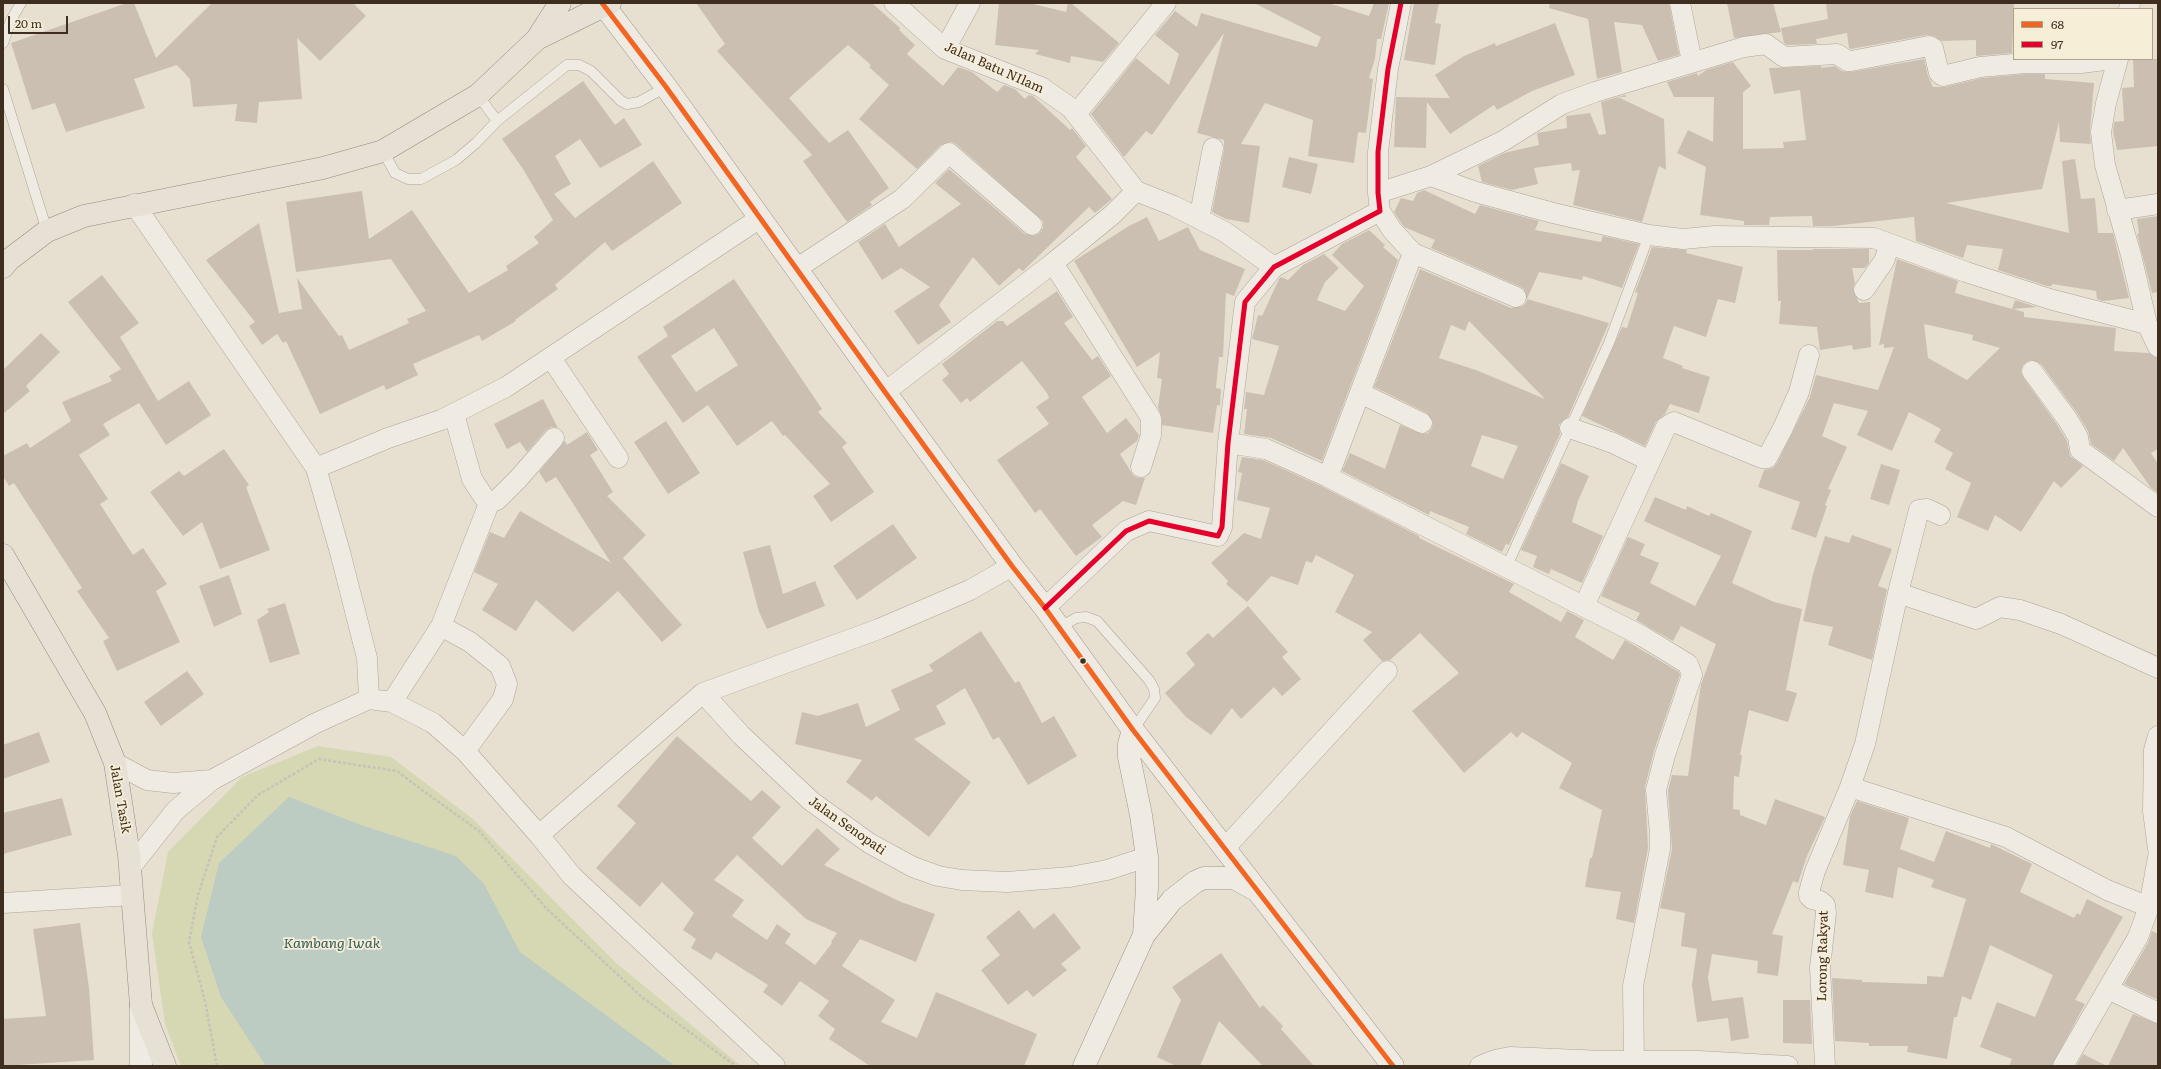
<!DOCTYPE html>
<html>
<head>
<meta charset="utf-8">
<style>
  body { margin:0 }
  #map { position:relative; width:2161px; height:1069px; overflow:hidden; background:#e7e0d1; font-family:Literata,serif }
  canvas { display:block }
  .frame { position:absolute; inset:0; border:4px solid #3d2e20; pointer-events:none }
  .legend { position:absolute; left:2013px; top:8px; width:140px; height:52px; box-sizing:border-box; background:#f7eed8; border:1px solid #ada18e; margin:0; padding:5px 7px; list-style:none; font-size:12px; color:#3d2e20 }
  .legend li { display:flex; align-items:center; gap:8px; height:20px }
  .legend b { width:20px; border:1px solid #ada18e }
  .scale { position:absolute; left:8px; top:16px; width:60px; height:18px; box-sizing:border-box; border:2px solid #3d2e20; border-top:0; padding-left:5px; font-size:12px; line-height:14px; white-space:nowrap; color:#3d2e20; -webkit-text-stroke:3px #f7eed8; paint-order:stroke }
</style>
</head>
<body>
<div id="map">
<canvas width="2161" height="1069"></canvas>
<div class="frame"></div>
<ul class="legend">
<li><b style="height:5px;background:#f26522"></b>68</li>
<li><b style="height:5px;background:#e4002b"></b>97</li>
</ul>
<div class="scale">20 m</div>
</div>
<script>
const g = document.querySelector('canvas').getContext('2d');
g.lineJoin = 'round';
function paint(path, color) { g.fillStyle = color; g.fill(path, 'evenodd'); }
const toPath = rows => new Path2D(rows.map(r => 'M' + r).join(''));
function strokePath(path, color, width, dash) { g.strokeStyle = color; g.lineWidth = width; g.lineCap = dash ? 'butt' : 'round'; g.setLineDash(dash || []); g.stroke(path); }
function write(font, color, halo, rows, align = 'center') {
  g.font = font + ' Literata,serif'; g.lineWidth = 3.5; g.setLineDash([]); g.textBaseline = 'middle'; g.strokeStyle = halo; g.fillStyle = color; for (const [text, x, y, turn = 0] of rows) {
    g.save(); g.translate(x, y); g.rotate((+turn || 0) * Math.PI / 180); g.textAlign = isNaN(turn) ? turn : align; if (halo) g.strokeText(text, 0, 0); g.fillText(text, 0, 0); g.restore();
  }
}
paint(toPath([
  [318,746,391,757,473,819,615,962,741,1066,181,1066,165,1024,152,933,168,852,242,777]
]), '#d6d7b3');
paint(toPath([
  [289,797,361,825,456,856,484,884,520,952,675,1066,266,1066,221,997,201,937,219,863]
]), '#bcccc2');
paint(toPath([
  [127,3,134,3,156,58,212,3,353,3,366,16,320,61,297,38,302,99,259,102,257,123,235,121,237,104,193,107,190,79,177,65,134,79,145,108,66,132,55,103,32,110,11,43],
  [696,3,872,3,900,28,899,30,915,45,907,54,943,86,958,67,972,72,997,92,1004,85,1015,89,1025,99,1029,95,1033,96,1070,130,1072,128,1086,146,1076,157,1112,199,1095,213,1089,207,1023,271,1019,268,999,286,973,257,939,305,951,322,918,345,894,311,930,287,901,268,882,280,858,242,885,224,899,247,961,204,935,183,949,169,1025,234,1035,236,1040,233,1043,228,1043,221,956,144,951,142,941,145,917,169,859,119,889,85,869,67,871,65,848,45,789,98,829,143,848,130,889,188,870,202,872,205,847,222,803,161,812,155,717,51,725,44],
  [999,3,1029,3,1066,12,1068,3,1071,3,1119,43,1103,62,1071,56,1070,63,1035,54,1039,50,995,45],
  [1254,3,1328,3,1369,16,1374,3,1389,3,1381,39,1377,39,1375,59,1369,78,1373,79,1366,133,1358,132,1354,163,1308,156,1313,120,1265,103,1241,144,1260,146,1249,223,1226,219,1212,212,1224,150,1224,140,1197,133,1224,33,1152,135,1146,131,1124,157,1091,114,1136,58,1169,85,1179,54,1155,35,1175,11,1197,27,1201,13,1317,47,1321,37],
  [1414,3,1439,3,1435,23,1441,24,1435,65,1404,60],
  [1550,3,1669,3,1679,55,1658,61,1642,25,1614,22,1622,72,1597,79,1588,19,1549,8],
  [1727,3,1773,3,1781,32,1734,38],
  [1826,3,2014,3,2012,53,1976,56,1976,40,1942,41,1934,36,1927,35,1851,49,1849,48,1847,33,1816,39,1817,44,1787,45,1784,43,1781,28,1828,19],
  [1555,23,1575,75,1532,91,1497,110,1494,105,1450,134,1427,102,1426,148,1394,147,1396,97,1450,98,1435,75,1464,56,1495,43,1496,46],
  [1924,59,1928,76,1933,87,1945,87,1982,78,2026,74,2045,74,2045,79,2094,83,2090,130,2091,144,2060,142,2059,122,2042,189,1946,203,2069,233,2062,161,2075,159,2081,199,2095,198,2098,233,2113,233,2129,298,2103,301,2097,299,2096,291,2052,284,2052,286,2047,286,1998,270,2003,249,1967,245,1963,258,1916,241,1914,217,1833,226,1813,226,1812,216,1770,217,1769,225,1744,225,1744,221,1700,215,1706,167,1677,153,1688,130,1713,142,1714,97,1674,97,1667,82,1697,73,1698,76,1706,70,1733,62,1751,86,1743,92,1743,149,1784,148,1783,142,1806,140,1800,90,1774,94,1769,68,1821,66,1821,68,1835,66,1842,71,1851,72],
  [2133,59,2158,59,2158,146,2117,150,2113,132,2114,122,2124,121,2122,88,2134,87],
  [583,81,615,125,624,118,642,145,600,168,580,139,555,156,571,184,554,194,575,218,653,161,682,203,612,251,605,242,555,285,558,289,515,320,516,321,482,341,479,335,413,364,418,375,386,390,384,385,320,414,286,341,283,343,277,334,262,345,249,326,255,322,206,260,259,223,279,313,302,309,297,278,339,336,342,335,349,350,409,323,407,319,426,311,391,259,296,272,286,202,362,191,369,239,412,210,469,293,508,270,506,266,539,243,534,237,553,220,523,169,502,139],
  [1625,95,1626,97,1618,97,1664,119,1666,170,1659,166,1642,222,1573,205,1580,170,1572,171,1571,163,1534,168,1538,184,1512,190,1482,182,1478,166,1504,153,1539,145,1537,133,1567,128,1566,116,1590,113,1599,135,1606,134,1601,102],
  [1289,157,1318,164,1311,194,1282,187],
  [1424,190,1475,214,1480,205,1539,221,1535,230,1601,242,1603,236,1639,244,1622,288,1583,276,1582,280,1539,272,1527,299,1609,323,1568,417,1559,424,1560,434,1509,545,1506,544,1502,552,1466,534,1469,527,1430,511,1429,515,1342,471,1350,453,1385,469,1400,425,1422,434,1428,433,1432,428,1433,422,1427,413,1374,387,1420,269,1511,308,1523,306,1527,301,1525,290,1521,287,1431,248,1435,240,1404,227,1394,212,1401,198,1413,201,1417,193],
  [1469,321,1545,399,1476,370,1439,358,1451,325,1465,331],
  [1482,435,1518,446,1503,479,1471,466],
  [2158,216,2158,292,2152,293,2137,234,2139,234,2137,219],
  [1147,217,1159,241,1188,227,1200,250,1245,269,1234,296,1226,293,1223,357,1219,357,1216,388,1221,389,1220,406,1217,405,1213,433,1162,425,1162,418,1158,407,1162,379,1157,378,1160,352,1137,367,1074,261,1129,226],
  [1369,230,1385,245,1383,247,1398,260,1322,461,1271,438,1244,434,1247,409,1244,409,1246,392,1264,395,1279,346,1252,339,1258,315,1262,316,1279,279,1281,277,1288,280,1303,265,1324,254,1339,268,1325,282,1317,300,1345,311,1364,286,1332,255,1342,244],
  [1652,247,1687,250,1686,253,1743,267,1735,303,1718,299,1706,337,1674,326,1663,358,1683,366,1682,368,1710,377,1699,413,1670,404,1665,414,1656,422,1645,446,1582,416,1622,327,1627,328,1638,293,1635,292],
  [1813,249,1869,249,1869,263,1865,268,1852,268,1855,283,1853,289,1859,303,1870,302,1871,347,1853,350,1852,345,1820,350,1817,327,1779,324,1781,301,1778,301,1777,250,1813,250],
  [1897,259,1958,281,1955,293,2012,309,2015,300,2037,307,2013,309,2024,312,2024,317,2116,328,2114,351,2149,353,2158,358,2158,449,2151,453,2158,464,2158,493,2151,488,2123,448,2114,461,2091,444,2088,431,2077,413,2041,364,2031,360,2026,362,2022,366,2021,372,2023,377,2058,426,2067,441,2070,456,2083,466,2061,488,2054,481,2021,532,1995,515,1988,531,1957,517,1971,483,1945,469,1953,453,1934,442,1941,429,1909,412,1892,451,1857,435,1868,411,1834,403,1822,436,1847,447,1828,489,1831,490,1825,505,1827,506,1816,538,1791,529,1800,502,1758,487,1764,470,1773,468,1777,463,1810,397,1816,375,1878,390,1894,347,1884,348,1884,344,1879,345],
  [1924,324,1973,335,1972,340,2000,348,1967,380,1928,358],
  [102,275,139,323,120,337,158,401,189,381,211,415,166,445,139,403,103,424,110,435,79,455,108,499,100,504,133,555,143,548,167,584,156,591,180,642,117,671,103,641,109,638,77,591,82,588,14,483,9,486,3,476,3,456,27,443,30,448,71,421,62,402,112,381,109,376,121,369,68,302],
  [734,279,822,409,818,412,847,443,842,447,874,492,831,522,813,496,830,484,785,435,783,436,772,421,737,446,708,405,683,423,637,357,668,336,663,327],
  [714,328,738,365,696,392,671,356],
  [1057,291,1073,317,1064,323,1092,360,1098,356,1111,376,1082,397,1107,433,1126,418,1139,435,1137,441,1120,454,1133,475,1138,478,1145,478,1136,505,1123,501,1092,525,1102,537,1076,556,1040,509,1035,513,997,460,1049,424,1036,407,1049,398,1047,393,1022,361,970,402,967,398,961,403,942,380,949,374,942,364,997,321,1003,321,1007,326],
  [41,333,60,352,26,386,30,391,3,414,3,370],
  [543,399,558,428,551,427,546,430,527,452,520,442,507,449,494,424],
  [666,421,700,473,668,494,634,442],
  [587,432,598,450,590,455,613,492,607,496,646,535,623,558,682,625,662,642,618,591,573,632,536,600,516,631,482,610,498,584,474,572,490,532,504,538,520,511,611,563,556,477,546,483,539,472,565,441,567,445],
  [224,449,249,485,246,487,270,550,220,569,202,522,183,536,150,492,179,471,184,476],
  [1242,457,1263,460,1323,487,1419,536,1419,538,1514,584,1509,592,1561,622,1567,611,1584,620,1575,637,1613,660,1625,640,1679,672,1680,675,1654,751,1645,787,1648,848,1634,923,1616,919,1621,892,1585,887,1590,858,1592,858,1602,810,1559,788,1572,763,1522,732,1517,738,1511,732,1464,773,1412,711,1459,673,1420,633,1390,660,1382,661,1363,640,1372,632,1335,612,1354,575,1316,555,1312,563,1306,561,1298,585,1271,576,1247,602,1226,584,1228,581,1211,563,1244,533,1261,539,1270,508,1237,500,1242,473,1238,472],
  [1561,463,1589,476,1578,501,1572,522,1603,536,1582,583,1551,569,1549,574,1533,567,1537,556,1521,550],
  [1881,464,1900,470,1889,505,1870,499],
  [1655,497,1686,510,1687,506,1709,516,1711,513,1752,531,1732,583,1774,602,1802,609,1786,690,1797,693,1788,722,1749,710,1740,755,1742,755,1739,777,1734,776,1733,809,1740,810,1740,815,1766,825,1775,799,1825,817,1807,856,1798,883,1793,881,1772,934,1783,936,1778,976,1757,973,1758,961,1712,954,1708,978,1712,1001,1743,997,1749,1038,1731,1041,1728,1018,1697,1022,1692,985,1697,949,1681,946,1685,913,1660,908,1672,849,1668,791,1672,775,1688,776,1701,684,1716,644,1681,626,1673,641,1636,620,1640,613,1601,596,1628,537,1645,544,1640,555,1659,563,1650,583,1695,606,1721,556,1644,521],
  [893,524,917,558,857,600,833,566],
  [1852,535,1892,549,1878,586,1887,589,1872,660,1828,645,1833,627,1803,621,1813,574,1825,536,1849,543],
  [770,545,783,594,815,581,825,606,767,629,759,612,743,552],
  [229,575,242,614,214,627,199,586],
  [285,603,300,654,270,663,257,620,269,612,267,609],
  [1248,606,1288,652,1282,657,1301,679,1282,696,1274,687,1241,719,1232,708,1211,735,1186,717,1165,693,1195,665,1186,653,1208,633,1213,638],
  [981,631,1015,683,1019,681,1042,723,1054,716,1077,756,1028,785,999,737,993,740,965,688,936,706,946,724,914,739,971,782,929,837,876,796,872,801,846,782,862,760,795,744,802,712,818,716,858,703,866,727,900,710,891,690,933,671,929,665],
  [187,671,204,694,161,726,144,702],
  [39,732,50,762,3,779,3,745],
  [677,736,751,801,762,790,781,807,752,838,782,866,817,828,840,849,824,865,901,902,935,914,916,962,860,939,842,966,895,1000,881,1022,917,1038,936,992,1037,1034,1024,1066,870,1066,829,1039,835,1029,818,1016,829,1001,800,981,782,1006,763,992,768,985,716,952,711,960,691,948,696,939,683,930,694,913,662,882,640,907,596,868,636,823,617,806],
  [737,855,806,919,837,933,831,942,832,943,815,965,785,943,791,934,777,924,767,940,732,916,744,900,714,880],
  [62,798,72,835,3,854,3,813],
  [1857,801,1909,818,1900,849,1934,862,1946,831,1990,848,1991,844,2032,864,2020,892,2074,918,2077,913,2080,915,2087,899,2123,917,2075,1000,2085,1004,2052,1066,2009,1066,2012,1059,1980,1047,1997,1002,2035,1017,2053,975,1990,945,1971,1000,1962,996,1957,1017,1954,1017,1947,1059,1907,1052,1908,1046,1869,1046,1869,1043,1835,1041,1832,978,1862,980,1862,982,1927,984,1927,976,1943,977,1966,899,1931,887,1934,880,1898,867,1893,898,1865,892,1869,870,1843,865,1850,816],
  [1019,910,1034,929,1054,913,1081,948,1061,964,1067,970,1033,997,1027,990,1008,1005,981,970,1000,955,986,937],
  [80,923,89,988,94,1060,3,1066,3,1019,46,1016,33,929],
  [2152,931,2158,934,2158,1000,2124,984,2148,943],
  [1221,953,1260,1008,1263,1005,1283,1026,1281,1029,1314,1066,1263,1066,1219,1021,1200,1066,1176,1066,1157,1057,1181,1000,1172,987],
  [1783,1000,1810,1000,1812,1044,1783,1043],
  [2133,1014,2158,1024,2158,1066,2108,1066],
  [2083,1054,2107,1066,2076,1066]
]), '#cbbfb2');
const lane = toPath([
  [3,43,11,20,21,3],
  [3,89,47,231],
  [497,121,567,65,579,65,591,71,621,101,627,104,639,102,666,87],
  [383,151,395,173,408,179,421,179,456,160,476,143,497,121,478,95],
  [1506,568,1609,343,1649,235],
  [1059,628,1076,618,1086,617,1097,621,1149,680,1154,689,1155,698,1133,730]
]);
const street = toPath([
  [894,3,945,49,1041,87,1071,108,1136,191],
  [1680,3,1692,62],
  [2129,9,2130,3],
  [945,49,970,3],
  [2118,59,2106,103,2101,132,2105,165,2131,255,2147,324,2158,347],
  [1076,114,1166,3],
  [1431,176,1476,192,1553,213,1649,235,1683,239,1715,236,1874,238,1966,272,2053,300,2147,324],
  [1136,191,1174,206,1225,232,1274,267],
  [1378,193,1431,176,1503,141,1562,104,1595,92,1744,47,1766,44,1784,57,1837,54,1848,61,1851,61,1929,46,1933,48,1939,73,1943,76,1980,67,2026,63,2081,63,2113,59],
  [134,204,316,468,340,552,367,658,369,699],
  [2117,210,2158,204],
  [1380,211,1392,230,1413,253],
  [1199,219,1213,148],
  [1053,263,1151,418,1151,435,1141,467],
  [796,269,902,199,949,153,1032,225],
  [1864,290,1884,261,1890,244],
  [551,358,618,458],
  [2032,371,2068,420,2078,437,2080,450,2158,507],
  [885,392,1053,263,1112,215,1136,191],
  [1360,393,1422,423],
  [454,414,472,479,485,499,490,501,497,500,518,479,554,438],
  [1570,428,1613,443,1650,461],
  [1228,443,1266,449,1328,477,1642,636,1688,664,1692,675,1665,755,1656,790,1660,834,1660,849,1633,986,1634,1061],
  [316,468,388,438,441,420,506,387,760,218],
  [1328,477,1413,253,1516,297],
  [1898,593,1919,510,1927,509,1940,515],
  [1584,606,1666,427,1674,422,1762,458,1767,458,1783,428,1799,392,1809,355],
  [1045,608,1126,531,1149,521,1218,536,1222,527,1228,443,1245,302,1274,267,1380,211,1378,193,1378,152,1388,69,1401,3],
  [441,626,490,501],
  [703,693,741,735,811,801,869,843,913,867,938,876,962,880,1007,882,1070,877,1107,870,1147,857],
  [392,702,441,626,470,642,500,666,507,684,503,699,465,751],
  [2158,736,2154,750,2153,811,2158,849],
  [115,763,147,780,173,783,212,780,316,723,369,699,392,702,433,723,465,751,539,835,572,876,775,1066],
  [1850,787,1865,744,1898,593,1976,619,2000,607,2020,610,2061,624,2158,668],
  [539,835,703,693,879,629,970,590,1012,566],
  [1225,848,1387,671],
  [130,868,176,810,212,780],
  [3,903,132,895],
  [2108,989,2158,1013],
  [1480,1066,1495,1060,1510,1057,1604,1061,1699,1061,1788,1066],
  [1825,1066,1820,968,1826,913,1825,905,1820,901,1812,899,1809,896,1809,892,1815,871,1850,787,2006,837,2107,890,2149,907],
  [2063,1066,2138,937,2149,907,2158,857]
]);
const secondary = toPath([
  [602,3,666,87,885,392,1012,566,1045,608,1133,730,1393,1066],
  [1133,730,1129,744,1129,757,1141,815,1147,857,1147,888,1144,935],
  [141,1066,141,1005],
  [1084,1066,1144,935,1172,900,1195,882,1204,878,1234,878,1254,889]
]);
const primary = toPath([
  [537,39,610,3],
  [3,267,10,259,47,231,84,216,323,168,383,151,478,95,537,39,560,3],
  [3,555,95,713,115,763,129,855,141,1005,165,1066]
]);
strokePath(lane, '#ada599', 11);
strokePath(street, '#ada599', 21);
strokePath(secondary, '#9c958a', 23);
strokePath(primary, '#928b80', 23);
strokePath(toPath([
  [217,1066,205,1001,189,942,198,895,217,837,258,795,319,759,397,771,422,790,479,831,547,909,643,998,736,1066]
]), '#c8c2b9', 2.5, [3, 2]);
strokePath(lane, '#efebe3', 10);
strokePath(street, '#efebe3', 20);
strokePath(secondary, '#efebe3', 22);
strokePath(primary, '#e6e1d4', 22);
strokePath(toPath([
  [602,3,666,87,885,392,1012,566,1045,608,1133,730,1393,1066]
]), '#f26522', 5);
strokePath(toPath([
  [1045,608,1126,531,1149,521,1218,536,1222,527,1228,443,1245,302,1274,267,1380,211,1378,193,1378,152,1388,69,1401,3]
]), '#e4002b', 5);
for (const [x, y, r, color] of [
  [1083,661,3.5,"#3d2e20"]
]) { const dot = new Path2D(); dot.arc(x, y, r, 0, 2 * Math.PI); g.fillStyle = color; g.fill(dot); strokePath(dot, '#f7eed8', 1.5); }
write('13px', '#3d2e20', '#f7eed8', [
  ["Jalan Batu NIlam",994,68,24],
  ["Jalan Tasik",120,799,80],
  ["Jalan Senopati",847,826,35],
  ["Lorong Rakyat",1823,956,-89]
]);
write('italic 14px', '#2f5d5a', '#f7eed8', [
  ["Kambang Iwak",332,944]
]);
</script>
</body>
</html>
